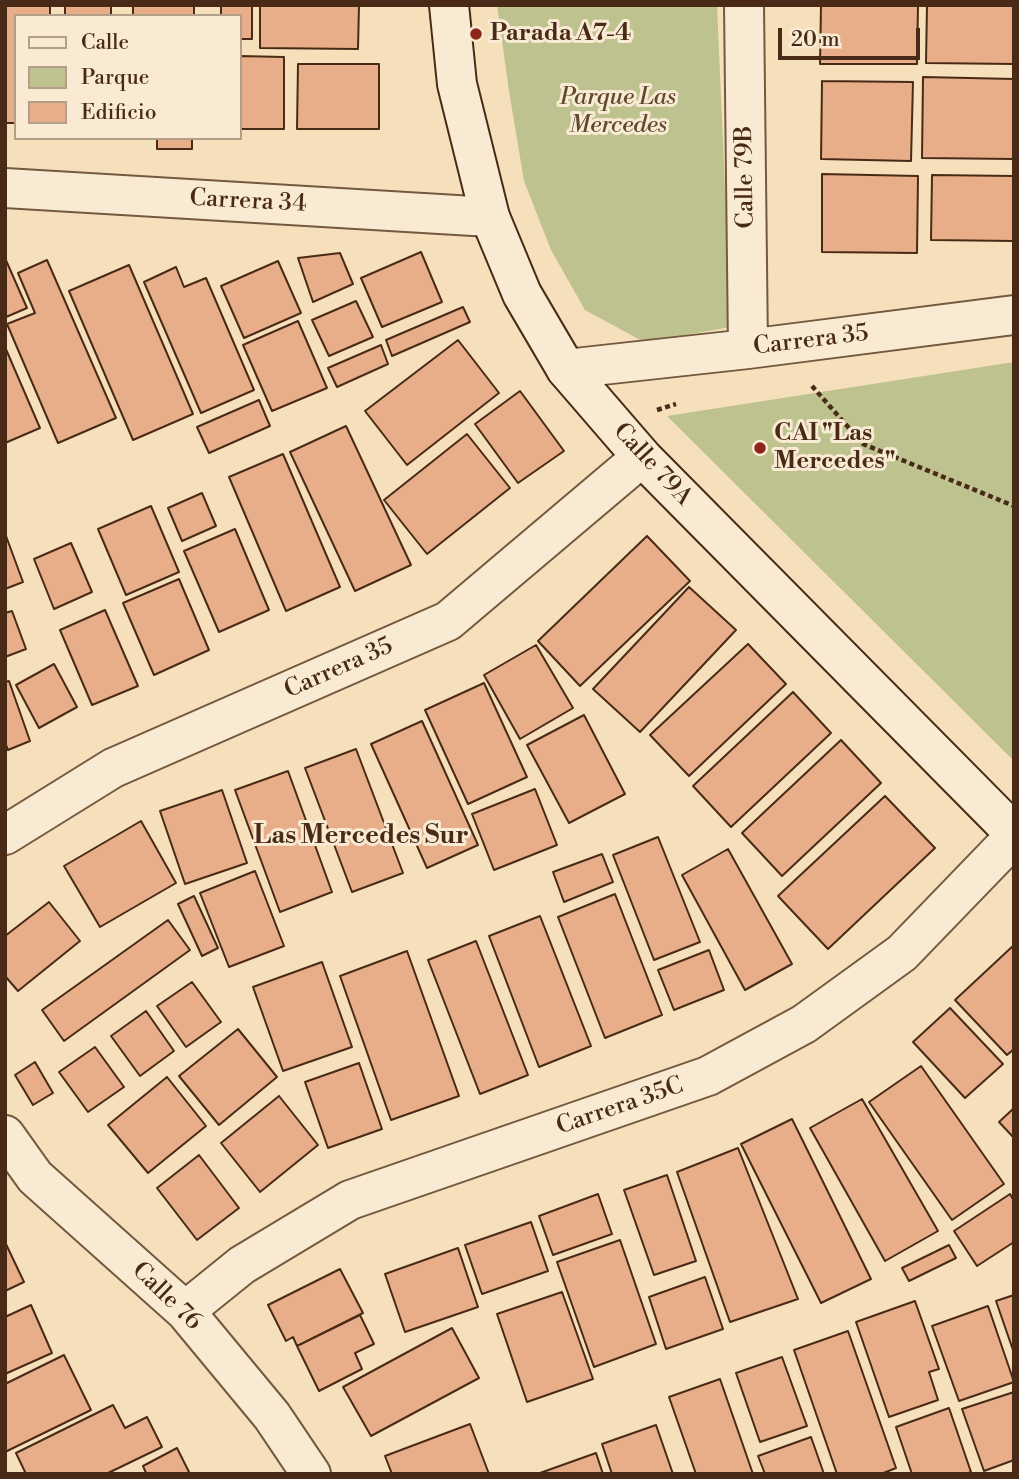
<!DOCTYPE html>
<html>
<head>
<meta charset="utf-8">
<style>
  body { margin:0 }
  #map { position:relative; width:1019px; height:1479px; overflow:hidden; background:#f6e0bb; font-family:"Libre Bodoni",serif }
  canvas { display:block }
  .frame { position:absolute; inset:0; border:7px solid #492a16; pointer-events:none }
  .legend { position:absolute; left:14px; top:14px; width:228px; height:126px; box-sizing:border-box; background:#f9ebd3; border:2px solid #b39e87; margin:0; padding:9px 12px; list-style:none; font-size:21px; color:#492a16 }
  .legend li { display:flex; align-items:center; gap:14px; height:35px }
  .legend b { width:35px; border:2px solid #b39e87 }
  .scale { position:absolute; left:778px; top:28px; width:142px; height:32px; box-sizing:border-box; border:4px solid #492a16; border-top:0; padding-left:9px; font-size:21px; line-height:24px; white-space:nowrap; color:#492a16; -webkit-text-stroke:5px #f9ebd3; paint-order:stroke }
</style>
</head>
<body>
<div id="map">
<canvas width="1019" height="1479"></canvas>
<div class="frame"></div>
<ul class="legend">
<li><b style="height:9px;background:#f9ebd3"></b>Calle</li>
<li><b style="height:19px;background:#bdc28f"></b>Parque</li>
<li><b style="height:19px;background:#e8ae8a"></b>Edificio</li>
</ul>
<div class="scale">20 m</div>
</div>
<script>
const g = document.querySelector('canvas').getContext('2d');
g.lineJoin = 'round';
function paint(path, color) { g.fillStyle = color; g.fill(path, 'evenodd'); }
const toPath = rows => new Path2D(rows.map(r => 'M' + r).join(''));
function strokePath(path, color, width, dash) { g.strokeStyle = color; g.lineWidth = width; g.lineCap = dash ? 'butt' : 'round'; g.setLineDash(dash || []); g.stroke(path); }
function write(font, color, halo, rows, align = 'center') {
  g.font = font + ' "Libre Bodoni",serif'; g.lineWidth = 6; g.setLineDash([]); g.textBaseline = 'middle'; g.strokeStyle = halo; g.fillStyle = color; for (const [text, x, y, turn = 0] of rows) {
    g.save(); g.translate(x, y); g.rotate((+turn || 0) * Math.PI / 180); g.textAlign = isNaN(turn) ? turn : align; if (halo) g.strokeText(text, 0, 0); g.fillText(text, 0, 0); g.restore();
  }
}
paint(toPath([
  [497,5,717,5,731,327,644,342,585,310,551,250,524,181,509,91],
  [1014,362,1014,761,667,416]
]), '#bdc28f');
const building = toPath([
  [5,5,50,5,50,16,16,16,16,123,5,123,5,5],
  [65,5,111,5,111,16,65,16,65,5],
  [133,5,194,5,194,16,133,16,133,5],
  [221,5,252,5,252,39,240,39,240,16,221,16,221,5],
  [260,5,359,5,358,49,260,48,260,5],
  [821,5,918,5,917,64,820,64,821,5],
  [927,5,1014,5,1014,64,926,63,927,5],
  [240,56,284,57,284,129,240,129,240,56],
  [298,64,379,64,379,129,297,129,298,64],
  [923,77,1014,79,1014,159,922,158,923,77],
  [822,81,913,82,911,161,821,159,822,81],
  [157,138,192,138,192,149,157,149,157,138],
  [822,174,918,176,917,253,822,252,822,174],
  [932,175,1014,176,1014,241,931,240,932,175],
  [421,252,442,302,382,327,361,278,421,252],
  [340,253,353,284,313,302,298,258,340,253],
  [5,258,27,308,6,317,5,316,5,258],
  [47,260,116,418,58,443,7,324,35,313,18,273,47,260],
  [278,261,301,313,244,338,221,286,278,261],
  [129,265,193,414,133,440,69,291,129,265],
  [176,267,184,287,206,278,254,390,201,413,144,282,176,267],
  [356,301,373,337,329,356,312,320,356,301],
  [463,307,470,322,392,356,386,340,463,307],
  [298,321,327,388,272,411,243,345,298,321],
  [458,340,499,393,407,465,365,411,458,340],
  [381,345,388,364,337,387,328,368,381,345],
  [5,347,40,428,5,443,5,347],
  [520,391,564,451,518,483,475,424,520,391],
  [259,400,270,426,209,453,197,427,259,400],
  [346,426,411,565,355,591,290,452,346,426],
  [467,434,510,488,427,554,384,500,467,434],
  [283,454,340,587,286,611,229,477,283,454],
  [202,493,216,526,182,541,168,508,202,493],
  [151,506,179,572,126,595,98,529,151,506],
  [235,529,269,610,219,632,184,551,235,529],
  [6,536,23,582,5,589,5,536,6,536],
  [647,536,690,581,580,686,538,641,647,536],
  [71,543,92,592,54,609,34,559,71,543],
  [179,579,209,650,154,675,123,603,179,579],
  [689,587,736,630,640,732,593,689,689,587],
  [105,610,138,686,92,705,60,630,105,610],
  [12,611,26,649,5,657,5,613,12,611],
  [748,644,786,684,689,776,650,735,748,644],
  [536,645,573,708,520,739,484,675,536,645],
  [54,664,77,707,39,728,16,685,54,664],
  [9,681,30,741,8,750,5,742,5,682,9,681],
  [484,683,527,777,468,804,425,710,484,683],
  [793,692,831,733,731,827,693,786,793,692],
  [584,715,625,794,569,823,527,745,584,715],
  [422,721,478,845,427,868,371,744,422,721],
  [841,740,881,783,782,876,742,833,841,740],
  [356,749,403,873,352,892,305,768,356,749],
  [288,771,332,892,280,912,235,790,288,771],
  [535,789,557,845,494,870,472,814,535,789],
  [222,790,247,863,185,884,160,811,222,790],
  [885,796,935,848,828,949,778,896,885,796],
  [141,821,176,883,100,927,64,866,141,821],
  [658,837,700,942,654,960,613,855,658,837],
  [728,849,792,964,745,990,682,875,728,849],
  [602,854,613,882,564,902,553,872,602,854],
  [255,871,284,946,229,967,200,893,255,871],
  [615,894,662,1015,605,1038,558,917,615,894],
  [194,896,218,948,202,956,178,904,194,896],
  [49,902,80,941,18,991,5,976,5,936,49,902],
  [540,916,591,1046,539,1067,489,936,540,916],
  [168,920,190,950,64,1041,42,1010,168,920],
  [476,941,528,1075,480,1094,428,960,476,941],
  [1014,945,1014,1049,1007,1055,955,1000,1014,945],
  [709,950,724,990,674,1010,658,970,709,950],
  [407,951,459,1096,391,1120,340,976,407,951],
  [322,962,352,1047,283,1071,253,987,322,962],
  [192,982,221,1022,186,1047,157,1006,192,982],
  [950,1008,1003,1064,965,1098,913,1042,950,1008],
  [146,1011,174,1051,140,1076,111,1036,146,1011],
  [238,1029,277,1077,219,1125,179,1076,238,1029],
  [95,1047,124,1087,88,1112,59,1072,95,1047],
  [35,1062,53,1093,33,1105,15,1075,35,1062],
  [359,1063,382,1129,328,1148,305,1082,359,1063],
  [921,1066,1004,1184,952,1220,869,1102,921,1066],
  [167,1077,206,1126,148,1173,108,1125,167,1077],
  [279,1096,318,1145,260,1192,221,1143,279,1096],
  [862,1099,938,1231,885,1261,810,1128,862,1099],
  [1014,1108,1014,1138,999,1122,1014,1108],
  [792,1119,871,1279,821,1303,741,1144,792,1119],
  [738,1148,798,1299,730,1322,677,1172,738,1148],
  [199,1155,239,1208,197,1240,157,1188,199,1155],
  [667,1175,696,1261,654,1275,624,1190,667,1175],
  [598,1194,612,1234,553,1255,539,1216,598,1194],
  [1010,1194,1014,1201,1014,1242,977,1266,954,1231,1010,1194],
  [531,1222,548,1271,482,1294,465,1245,531,1222],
  [620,1240,656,1344,594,1367,557,1262,620,1240],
  [5,1242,24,1282,5,1291,5,1242],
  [949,1245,956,1258,909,1281,902,1268,949,1245],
  [458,1248,478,1307,405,1332,385,1274,458,1248],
  [340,1269,363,1313,297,1346,293,1337,286,1341,268,1305,340,1269],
  [705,1277,723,1329,666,1349,649,1297,705,1277],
  [562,1292,593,1379,527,1402,497,1314,562,1292],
  [1014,1295,1014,1353,996,1301,1014,1295],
  [915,1301,939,1369,929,1372,938,1400,889,1417,856,1322,915,1301],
  [31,1305,52,1353,5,1374,5,1317,31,1305],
  [988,1306,1014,1382,959,1401,932,1326,988,1306],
  [360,1315,374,1344,355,1353,362,1369,319,1391,297,1346,360,1315],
  [452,1328,479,1378,371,1436,343,1387,452,1328],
  [848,1331,896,1468,881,1474,837,1474,794,1350,848,1331],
  [64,1355,91,1410,5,1452,5,1384,64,1355],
  [782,1357,807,1426,760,1442,736,1373,782,1357],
  [720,1379,753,1474,696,1474,669,1397,720,1379],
  [1014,1392,1014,1460,984,1471,962,1409,1014,1392],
  [113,1405,125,1428,147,1417,162,1447,106,1474,26,1474,16,1453,113,1405],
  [949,1408,971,1472,966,1474,912,1474,896,1427,949,1408],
  [470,1424,489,1474,392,1474,385,1456,470,1424],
  [656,1425,673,1474,612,1474,602,1444,656,1425],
  [811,1437,824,1474,765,1474,758,1456,811,1437],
  [177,1448,190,1474,144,1474,146,1473,143,1466,177,1448],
  [596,1453,603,1474,540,1474,540,1473,596,1453]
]);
paint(building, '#e8ae8a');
strokePath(building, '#492a16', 2);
const street = toPath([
  [744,5,748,349],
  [5,188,490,217],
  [566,369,748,349,1014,315],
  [5,835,113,768,448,621,642,457],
  [5,1135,35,1177,185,1311,272,1416,311,1474],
  [185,1311,242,1265,350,1200,708,1076,804,1024,902,953,1014,837]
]);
const secondary = toPath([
  [449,5,457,84,490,217,522,294,566,369,642,457,1014,833]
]);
strokePath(street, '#74583f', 42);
strokePath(secondary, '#492a16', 42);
strokePath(toPath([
  [812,386,863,444,1014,506],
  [657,410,676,404]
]), '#492a16', 4.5, [5, 3.5]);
strokePath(street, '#f9ebd3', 38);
strokePath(secondary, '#f9ebd3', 38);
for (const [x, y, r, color] of [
  [476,34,7,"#8f2418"],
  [760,448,7,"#8f2418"]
]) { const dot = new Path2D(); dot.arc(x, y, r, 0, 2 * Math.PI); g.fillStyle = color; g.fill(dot); strokePath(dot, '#f9ebd3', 2.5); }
write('bold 24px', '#492a16', '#f9ebd3', [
  ["Parada A7-4",490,34],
  ["CAI \"Las",774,434],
  ["Mercedes\"",774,462]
], 'left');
write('italic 24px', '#60482e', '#f9ebd3', [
  ["Parque Las",618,98],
  ["Mercedes",618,126]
]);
write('24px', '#492a16', '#f9ebd3', [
  ["Calle 79B",746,177,-91],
  ["Carrera 34",248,202,3],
  ["Carrera 35",811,341,-7],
  ["Calle 79A",652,465,47],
  ["Carrera 35",339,669,-24],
  ["Carrera 35C",620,1107,-19],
  ["Calle 76",166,1297,44]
]);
write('bold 26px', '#492a16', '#f9ebd3', [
  ["Las Mercedes Sur",361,837]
]);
</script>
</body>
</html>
